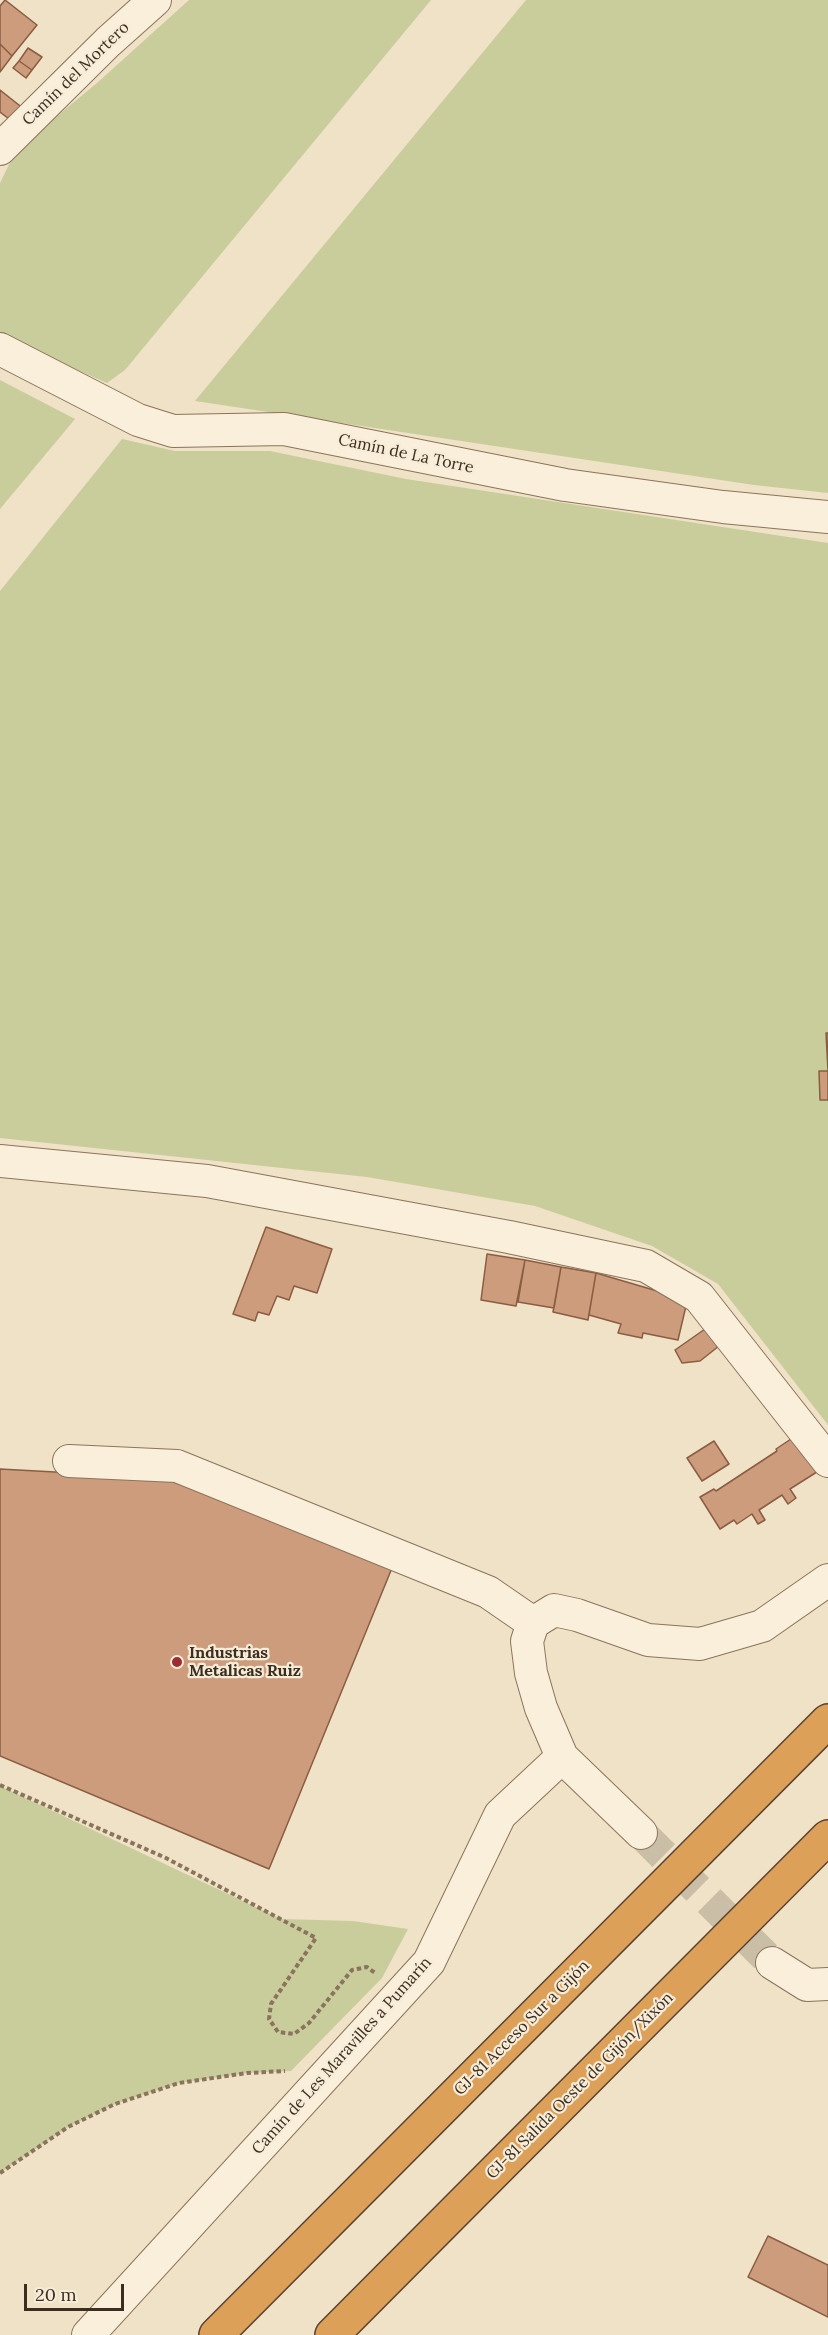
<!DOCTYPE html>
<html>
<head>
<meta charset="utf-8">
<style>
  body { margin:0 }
  #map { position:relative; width:828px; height:2335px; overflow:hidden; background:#efe2c7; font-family:Lora,serif }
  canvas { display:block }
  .scale { position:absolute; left:24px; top:2284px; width:100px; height:27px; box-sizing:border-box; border:3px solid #3b2d20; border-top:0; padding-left:8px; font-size:18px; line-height:21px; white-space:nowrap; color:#3b2d20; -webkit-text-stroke:4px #f6ecd7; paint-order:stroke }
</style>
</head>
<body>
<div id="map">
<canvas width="828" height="2335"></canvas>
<div class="scale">20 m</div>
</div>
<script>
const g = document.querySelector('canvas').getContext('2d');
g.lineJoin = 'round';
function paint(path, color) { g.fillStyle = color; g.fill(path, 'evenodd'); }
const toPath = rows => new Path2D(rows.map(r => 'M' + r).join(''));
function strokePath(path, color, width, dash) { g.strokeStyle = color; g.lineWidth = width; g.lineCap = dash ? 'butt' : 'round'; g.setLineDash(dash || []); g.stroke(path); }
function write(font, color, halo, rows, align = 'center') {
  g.font = font + ' Lora,serif'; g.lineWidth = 4.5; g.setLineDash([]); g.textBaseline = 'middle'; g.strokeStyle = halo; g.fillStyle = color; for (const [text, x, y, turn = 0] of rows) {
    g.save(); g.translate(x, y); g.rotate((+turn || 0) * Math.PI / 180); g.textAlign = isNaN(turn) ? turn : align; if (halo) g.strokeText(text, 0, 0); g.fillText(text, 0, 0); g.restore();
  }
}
paint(toPath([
  [189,0,431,0,125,370,107,383,0,336,0,183,16,150,97,83],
  [526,0,828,0,828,493,754,485,195,401],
  [0,380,75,419,0,509],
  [122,439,175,451,270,451,406,479,828,543,828,1425,718,1284,652,1246,535,1206,367,1177,0,1138,0,591],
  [0,1786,281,1919,353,1921,408,1929,382,1978,291,2071,247,2073,179,2083,115,2104,68,2127,0,2173]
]), '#c9cd9b');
const building = toPath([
  [5,0,37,25,12,56,0,44,0,6,5,0],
  [0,44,12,56,0,72,0,44],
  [28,48,42,57,32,70,19,61,28,48],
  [19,61,32,70,26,78,13,68,19,61],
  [0,90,24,109,13,122,0,112,0,90],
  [826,1033,828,1033,828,1100,820,1100,819,1071,828,1071,826,1033],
  [266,1227,332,1249,317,1293,294,1286,289,1300,277,1296,269,1315,258,1312,255,1321,233,1314,266,1227],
  [487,1254,525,1260,516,1306,481,1300,487,1254],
  [525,1260,561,1267,554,1308,518,1302,525,1260],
  [561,1267,596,1273,588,1320,553,1312,561,1267],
  [596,1273,664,1293,686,1306,678,1340,643,1333,642,1338,618,1333,621,1324,589,1315,596,1273],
  [705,1329,719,1346,700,1361,682,1363,675,1350,705,1329],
  [797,1435,820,1470,790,1489,796,1498,788,1504,782,1495,759,1510,765,1520,758,1524,752,1514,737,1524,734,1520,720,1529,700,1497,714,1489,716,1491,777,1451,776,1449,797,1435],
  [714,1441,729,1464,702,1481,687,1458,714,1441],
  [0,1469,165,1478,392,1568,269,1869,0,1756,0,1469],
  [768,2236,828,2265,828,2317,748,2277,768,2236]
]);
paint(building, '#cd9c7d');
strokePath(building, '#8a5d42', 1.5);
strokePath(toPath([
  [641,1833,772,1963]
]), '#cbbea6', 32, [32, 16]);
const street = toPath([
  [0,149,108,42,155,0],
  [0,349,138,420,173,431,284,429,565,485,723,507,828,517],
  [0,1161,207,1181,509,1237,646,1266,699,1297,828,1461],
  [69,1461,177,1466,488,1592,533,1623],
  [641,1833,562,1757,541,1708,531,1673,527,1641,533,1623,554,1610,577,1615,648,1640,700,1644,762,1626,828,1580],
  [772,1963,807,1985,828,1984],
  [88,2335,429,1962,500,1815,562,1757]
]);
const highway = toPath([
  [216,2335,828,1721],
  [332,2335,828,1837]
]);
strokePath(street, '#8b745c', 34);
strokePath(highway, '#594230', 36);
strokePath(toPath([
  [0,1785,166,1858,316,1938,271,2004,269,2019,278,2032,294,2034,309,2023,352,1970,367,1967,375,1973],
  [0,2173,68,2127,115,2104,179,2083,247,2073,285,2071]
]), '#8b745c', 4, [4.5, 3]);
strokePath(street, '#f9efdb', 32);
strokePath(highway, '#dda059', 33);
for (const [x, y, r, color] of [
  [177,1662,6,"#9b2c2f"]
]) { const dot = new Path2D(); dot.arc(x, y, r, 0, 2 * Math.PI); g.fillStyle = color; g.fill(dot); strokePath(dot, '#f6ecd7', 2); }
write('16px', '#3b2d20', '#f6ecd7', [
  ["Camín del Mortero",76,74,-44],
  ["Camín de La Torre",406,454,12],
  ["GJ-81 Acceso Sur a Gijón",522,2028,-45],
  ["Camín de Les Maravilles a Pumarín",342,2056,-48],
  ["GJ-81 Salida Oeste de Gijón/Xixón",580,2086,-45]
]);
write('bold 16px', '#3b2d20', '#f6ecd7', [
  ["Industrias",189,1653],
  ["Metalicas Ruiz",189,1671]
], 'left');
</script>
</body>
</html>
